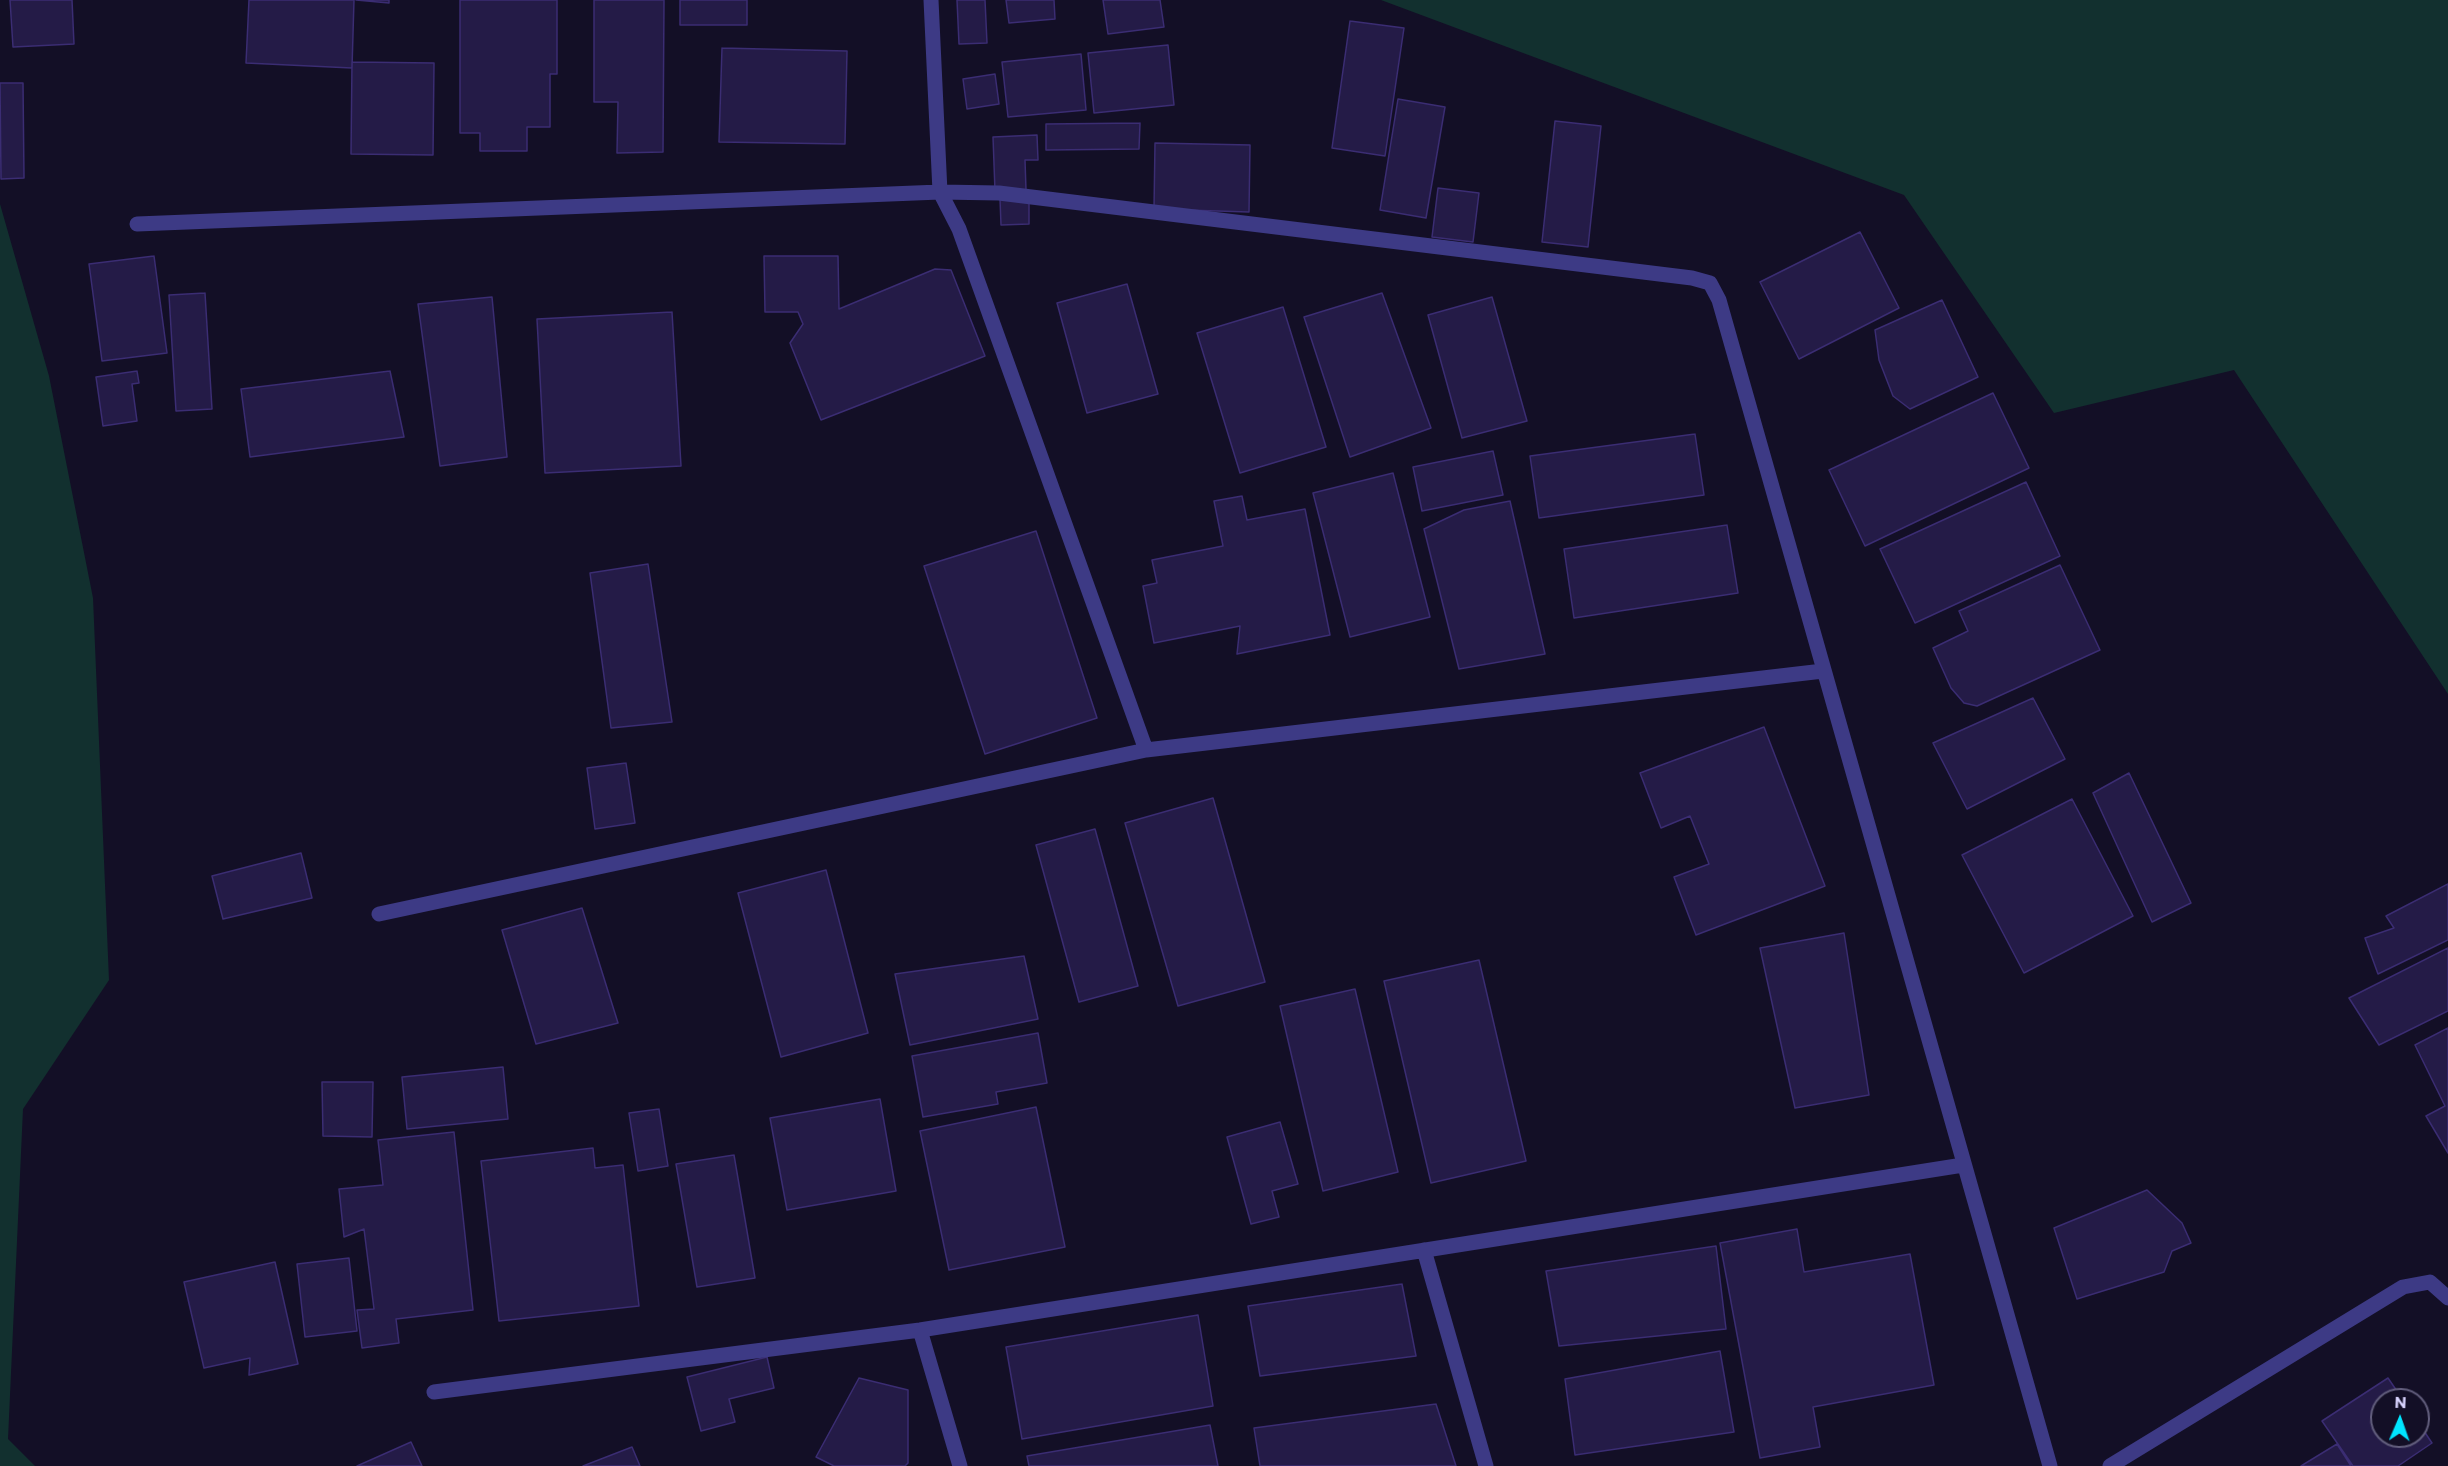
<!DOCTYPE html>
<html>
<head>
<meta charset="utf-8">
<style>
  body { margin:0 }
  #map { position:relative; width:2448px; height:1466px; overflow:hidden; background:#130f26; font-family:Commissioner,sans-serif }
  canvas { display:block }
  .north { position:absolute; left:2370px; top:1388px; width:60px; height:60px; box-sizing:border-box; background:#130f26; border:2px solid #625e7d; border-radius:50%; rotate:2deg; font-size:16px; font-weight:700; line-height:24px; text-align:center; color:#d9d4ff }
  .north::after { content:''; display:block; margin:auto; width:21px; height:27px; background:#00e5ff; clip-path:polygon(50% 0,100% 100%,50% 72%,0 100%) }
</style>
</head>
<body>
<div id="map">
<canvas width="2448" height="1466"></canvas>
<div class="north">N</div>
</div>
<script>
const g = document.querySelector('canvas').getContext('2d');
g.lineJoin = 'round';
function paint(path, color) { g.fillStyle = color; g.fill(path, 'evenodd'); }
const toPath = rows => new Path2D(rows.map(r => 'M' + r).join(''));
function strokePath(path, color, width, dash) { g.strokeStyle = color; g.lineWidth = width; g.lineCap = dash ? 'butt' : 'round'; g.setLineDash(dash || []); g.stroke(path); }
paint(toPath([
  [1381,0,2448,0,2448,694,2234,370,2054,413,1904,195],
  [0,204,49,376,93,598,109,980,23,1109,8,1439,35,1466,0,1466]
]), '#12302f');
const building = toPath([
  [10,0,72,0,74,44,13,47,10,0],
  [249,0,354,0,352,68,246,63,249,0],
  [356,0,389,0,389,3,356,0],
  [460,0,557,0,557,74,550,74,550,127,527,127,527,151,480,151,480,133,460,133,460,0],
  [594,0,664,0,663,152,617,153,618,102,594,102,594,0],
  [680,0,747,0,747,25,680,25,680,0],
  [957,0,985,0,987,43,959,44,957,0],
  [1006,0,1054,0,1055,19,1009,23,1006,0],
  [1103,0,1160,0,1164,27,1108,34,1103,0],
  [1350,21,1404,28,1385,156,1332,148,1350,21],
  [1168,45,1174,105,1094,113,1088,53,1168,45],
  [722,48,847,51,845,144,719,142,722,48],
  [1081,54,1086,110,1008,117,1002,62,1081,54],
  [352,62,434,63,433,155,351,154,352,62],
  [995,74,999,104,967,109,963,79,995,74],
  [0,83,23,83,24,178,1,179,0,83],
  [1398,99,1445,107,1426,218,1380,210,1398,99],
  [1555,121,1601,126,1588,247,1542,242,1555,121],
  [1140,123,1139,149,1046,150,1046,124,1140,123],
  [1037,135,1038,160,1025,160,1026,190,995,191,993,137,1037,135],
  [1155,143,1250,145,1249,212,1154,209,1155,143],
  [1438,188,1479,193,1473,242,1432,237,1438,188],
  [1000,199,1029,199,1029,224,1001,225,1000,199],
  [1860,232,1899,308,1799,359,1760,282,1860,232],
  [154,256,167,353,102,361,89,264,154,256],
  [764,256,838,256,839,309,935,269,951,270,985,356,821,420,790,343,803,324,798,312,765,312,764,256],
  [1127,284,1158,394,1087,413,1057,303,1127,284],
  [205,293,212,409,176,411,169,295,205,293],
  [1382,293,1431,428,1350,457,1304,317,1382,293],
  [492,297,507,457,440,466,418,304,492,297],
  [1492,297,1527,421,1462,438,1428,315,1492,297],
  [1942,300,1978,377,1910,409,1893,396,1879,360,1875,330,1942,300],
  [1283,307,1326,447,1240,473,1197,333,1283,307],
  [672,312,681,466,545,473,537,319,672,312],
  [137,371,139,383,132,384,137,421,103,426,96,377,137,371],
  [390,371,404,437,250,457,241,389,390,371],
  [1993,393,2029,468,1865,546,1829,470,1993,393],
  [1695,434,1704,495,1539,518,1530,456,1695,434],
  [1493,451,1503,495,1422,511,1413,467,1493,451],
  [1393,473,1430,617,1350,637,1313,493,1393,473],
  [2026,482,2060,556,1915,623,1880,549,2026,482],
  [1242,496,1247,520,1305,509,1330,635,1237,654,1240,626,1154,643,1143,586,1157,583,1152,560,1223,546,1214,501,1242,496],
  [1510,501,1545,654,1459,669,1424,529,1464,510,1510,501],
  [1727,525,1738,593,1574,618,1564,549,1727,525],
  [1036,531,1097,718,985,754,924,566,1036,531],
  [648,564,672,722,611,728,590,573,648,564],
  [2060,565,2100,650,1977,706,1964,703,1951,688,1933,648,1968,631,1959,611,2060,565],
  [2033,698,2065,759,1967,809,1933,743,2033,698],
  [1764,727,1825,886,1696,935,1674,877,1709,864,1690,816,1661,828,1640,773,1764,727],
  [626,763,635,823,595,829,587,768,626,763],
  [2129,773,2191,903,2152,922,2093,793,2129,773],
  [1213,798,1265,982,1178,1006,1125,823,1213,798],
  [2072,799,2133,916,2024,973,1962,855,2072,799],
  [1095,829,1138,986,1079,1002,1036,845,1095,829],
  [301,853,312,898,223,919,212,876,301,853],
  [826,870,868,1033,781,1057,738,893,826,870],
  [2448,884,2448,940,2378,974,2365,938,2394,928,2386,916,2448,884],
  [582,908,618,1023,536,1044,502,930,582,908],
  [1844,933,1869,1095,1795,1108,1760,948,1844,933],
  [2448,948,2448,1011,2379,1045,2349,998,2448,948],
  [1024,956,1038,1019,910,1045,895,974,1024,956],
  [1479,960,1526,1161,1431,1183,1384,981,1479,960],
  [1355,989,1398,1172,1323,1191,1280,1006,1355,989],
  [2448,1028,2448,1153,2426,1116,2445,1106,2415,1045,2448,1028],
  [1038,1033,1047,1083,996,1092,998,1104,923,1117,912,1056,1038,1033],
  [503,1067,508,1119,407,1129,402,1077,503,1067],
  [322,1082,373,1082,372,1137,323,1136,322,1082],
  [880,1099,896,1191,787,1210,770,1118,880,1099],
  [1036,1107,1065,1247,949,1270,920,1131,1036,1107],
  [659,1109,668,1166,638,1171,629,1113,659,1109],
  [1280,1122,1298,1184,1272,1191,1279,1217,1251,1224,1227,1137,1280,1122],
  [454,1132,473,1310,396,1319,399,1343,362,1348,357,1310,374,1309,364,1229,344,1237,339,1189,383,1185,378,1140,454,1132],
  [593,1148,595,1168,623,1165,639,1306,499,1321,481,1161,593,1148],
  [734,1155,755,1278,697,1287,676,1164,734,1155],
  [2147,1190,2182,1223,2191,1243,2172,1251,2164,1272,2077,1299,2054,1228,2147,1190],
  [1797,1229,1804,1272,1910,1254,1934,1385,1813,1407,1820,1447,1760,1458,1720,1243,1797,1229],
  [1716,1246,1726,1329,1559,1346,1546,1271,1716,1246],
  [349,1258,357,1331,305,1337,297,1264,349,1258],
  [275,1262,298,1364,249,1375,250,1358,204,1368,184,1282,275,1262],
  [1402,1284,1416,1356,1260,1376,1248,1306,1402,1284],
  [1198,1315,1213,1406,1022,1439,1006,1347,1198,1315],
  [1720,1351,1734,1432,1575,1455,1565,1379,1720,1351],
  [767,1357,774,1388,729,1399,735,1422,701,1431,687,1377,767,1357],
  [859,1378,908,1390,908,1463,905,1466,834,1466,816,1457,859,1378],
  [2388,1378,2403,1400,2382,1400,2382,1436,2418,1436,2418,1422,2432,1443,2398,1466,2353,1466,2322,1421,2388,1378],
  [1436,1404,1456,1466,1260,1466,1254,1428,1436,1404],
  [1210,1425,1218,1466,1029,1466,1027,1456,1210,1425],
  [411,1442,422,1466,357,1466,411,1442],
  [2337,1444,2351,1466,2301,1466,2337,1444],
  [632,1447,640,1466,583,1466,632,1447]
]);
paint(building, '#241b47');
strokePath(building, '#3b2d73', 1.5);
strokePath(toPath([
  [931,0,940,192,959,229,1146,750],
  [137,224,940,192,999,193,1692,278,1710,283,1719,300,2050,1466],
  [379,914,1146,750,1823,671],
  [1424,1250,1486,1466],
  [920,1330,960,1466],
  [434,1392,920,1330,1963,1165],
  [2110,1466,2403,1287,2430,1282,2448,1298]
]), '#3d3a85', 15);
</script>
</body>
</html>
